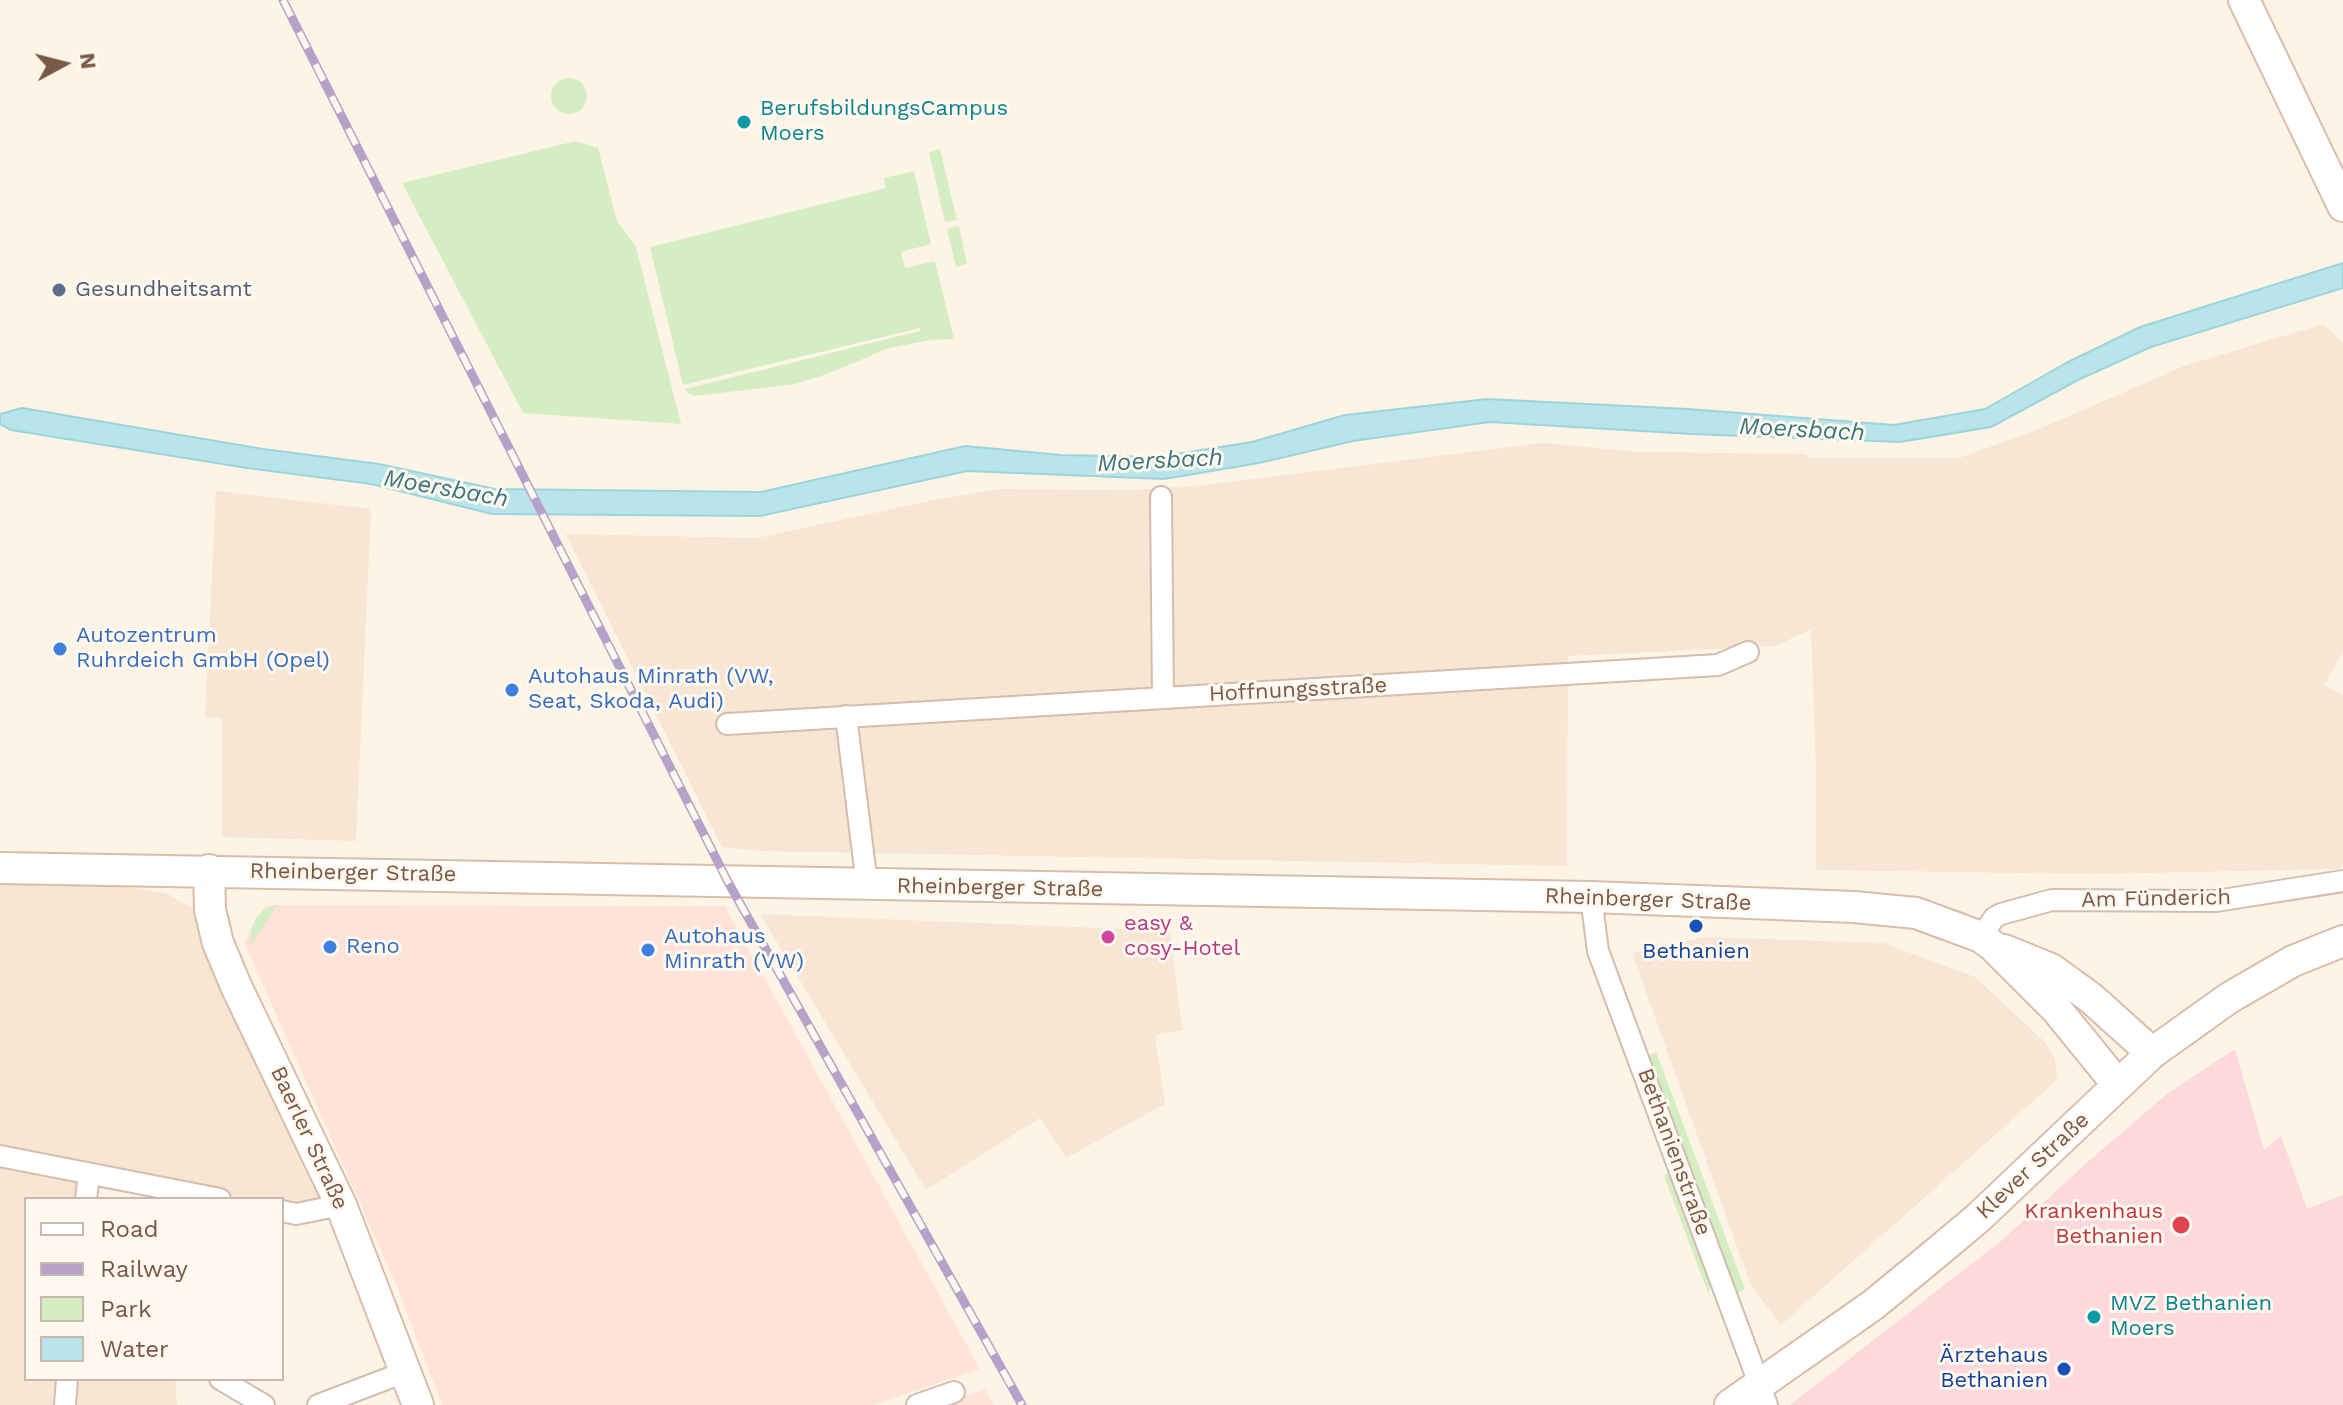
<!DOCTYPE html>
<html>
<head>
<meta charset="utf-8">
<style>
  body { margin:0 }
  #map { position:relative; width:2343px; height:1405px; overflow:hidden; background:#fef4e6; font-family:"Work Sans",sans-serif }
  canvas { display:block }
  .legend { position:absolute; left:24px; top:1197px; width:260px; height:184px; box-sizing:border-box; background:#fff8ee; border:2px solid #cab8ac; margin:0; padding:10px 14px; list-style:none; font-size:24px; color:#7a5848 }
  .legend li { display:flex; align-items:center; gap:16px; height:40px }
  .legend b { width:40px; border:2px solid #cab8ac }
  .north { position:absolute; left:24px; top:24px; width:80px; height:80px; -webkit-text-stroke:6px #fff8ee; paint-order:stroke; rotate:83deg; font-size:22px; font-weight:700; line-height:32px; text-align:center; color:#7a5848 }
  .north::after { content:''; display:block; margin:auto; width:28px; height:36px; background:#7a5848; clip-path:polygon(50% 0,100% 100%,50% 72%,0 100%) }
</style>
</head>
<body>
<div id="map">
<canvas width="2343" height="1405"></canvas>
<ul class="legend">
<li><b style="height:10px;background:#fff"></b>Road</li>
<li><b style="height:10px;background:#b6a2c9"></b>Railway</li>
<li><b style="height:22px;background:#d5edc2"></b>Park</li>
<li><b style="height:22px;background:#b8e4ea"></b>Water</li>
</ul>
<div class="north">N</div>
</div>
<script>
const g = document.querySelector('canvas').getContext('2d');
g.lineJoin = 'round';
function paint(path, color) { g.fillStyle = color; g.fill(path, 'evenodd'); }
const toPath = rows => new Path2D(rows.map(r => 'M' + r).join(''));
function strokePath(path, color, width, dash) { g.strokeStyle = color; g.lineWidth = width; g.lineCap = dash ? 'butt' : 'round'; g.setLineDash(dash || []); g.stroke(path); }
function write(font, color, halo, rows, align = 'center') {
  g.font = font + ' "Work Sans",sans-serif'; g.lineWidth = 6; g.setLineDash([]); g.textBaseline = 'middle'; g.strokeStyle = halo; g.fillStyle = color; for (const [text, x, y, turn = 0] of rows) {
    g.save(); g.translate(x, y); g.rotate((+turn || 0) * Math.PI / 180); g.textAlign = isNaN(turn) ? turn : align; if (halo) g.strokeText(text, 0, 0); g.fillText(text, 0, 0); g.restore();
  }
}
paint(toPath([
  [2323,324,2343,343,2343,652,2324,685,2343,695,2343,863,2340,869,2094,874,1816,870,1816,767,1811,629,1776,646,1568,656,1567,866,759,851,722,847,566,534,757,538,934,500,1000,489,1133,490,1206,485,1543,443,1640,452,1806,454,1807,458,1959,458,2037,430,2184,366],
  [216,491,371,509,356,841,222,837,222,718,205,717],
  [0,867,165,893,222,924,353,1203,282,1219,282,1199,164,1199,79,1185,77,1199,26,1199,26,1379,175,1379,177,1405,0,1405],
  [760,914,1170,931,1182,1030,1155,1035,1165,1104,1066,1158,1040,1118,926,1190],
  [1704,937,1883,943,1975,977,2045,1042,2055,1059,2057,1080,1781,1325,1750,1283,1632,953]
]), '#f6e6d3');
paint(toPath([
  [266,905,725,906,980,1369,873,1405,442,1405,397,1287,244,942],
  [985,1389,994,1405,938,1405]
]), '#ffe3d9');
paint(toPath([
  [2235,1049,2264,1150,2281,1136,2307,1209,2343,1195,2343,1405,1790,1405,2001,1241,2091,1159,2167,1094]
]), '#fdd8dd');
paint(toPath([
  '551 96a18 18 0 1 1 36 0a18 18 0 1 1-36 0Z',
  [576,141,598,148,617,221,636,247,681,424,523,413,402,183],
  [940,149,957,220,945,222,929,152],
  [914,171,931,244,901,252,905,268,935,261,954,339,931,340,889,348,827,374,795,384,695,396,688,393,685,389,920,331,920,328,683,385,650,247,886,188,884,178],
  [959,226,967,264,956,267,947,229],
  [278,904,251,944,251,930,256,918,265,909],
  [1656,1052,1745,1289,1736,1294,1649,1055],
  [1671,1171,1713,1286,1708,1293,1664,1176]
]), '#d5edc2');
const water = toPath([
  [2343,263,2343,288,2151,347,2078,380,1991,427,1900,442,1692,434,1490,422,1353,441,1259,463,1164,479,967,471,760,516,492,514,371,484,247,468,11,430,0,424,0,414,22,408,263,449,379,464,495,489,761,492,965,446,1061,455,1157,457,1252,442,1345,415,1487,399,1688,409,1894,425,1985,409,2066,363,2140,327,2343,263]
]);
paint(water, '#b8e4ea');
strokePath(water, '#9dd4dc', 2);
const street = toPath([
  [1161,497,1163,698],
  [846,716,867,885],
  [727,724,1718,665,1748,652],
  [1591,897,1598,951,1767,1405],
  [1981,937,1994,918,2001,914,2052,900,2216,901,2343,881],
  [0,1156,220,1199],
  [86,1199,89,1174],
  [282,1211,296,1214,341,1205],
  [220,1379,264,1405],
  [65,1405,67,1379],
  [318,1405,405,1372],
  [917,1405,954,1392]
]);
const secondary = toPath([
  [2244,0,2343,206],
  [0,868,1591,897,1854,907,1916,913,1981,937,1993,946,2057,1010,2118,1085],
  [209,870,210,910,218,943,236,986,341,1205,418,1405],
  [2004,950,2051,969,2091,998,2152,1053],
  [1730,1405,1873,1305,1929,1259,1978,1218,2152,1053,2229,998,2293,961,2343,941]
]);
strokePath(street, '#d4bdad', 24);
strokePath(secondary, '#d7bdaa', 34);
strokePath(street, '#fff', 20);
strokePath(secondary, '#fff', 30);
const rail = toPath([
  [283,0,728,882,1022,1405]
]);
strokePath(rail, '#b6a2c9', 9);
strokePath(rail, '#fff8ee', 6, [18]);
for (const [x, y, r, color] of [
  [744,122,8,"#0f9aa8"],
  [59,290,8,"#5c6f8a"],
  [60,649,8,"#3f7fe0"],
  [512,690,8,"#3f7fe0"],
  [1696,926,8,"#1a4fb4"],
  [1108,937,8,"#d1479c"],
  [330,947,8,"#3f7fe0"],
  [648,950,8,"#3f7fe0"],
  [2181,1225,10,"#e0444e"],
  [2094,1317,8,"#0f9aa8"],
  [2064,1369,8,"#1a4fb4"]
]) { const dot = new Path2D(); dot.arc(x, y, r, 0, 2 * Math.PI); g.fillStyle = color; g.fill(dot); strokePath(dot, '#fff8ee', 3); }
write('22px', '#0d838f', '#fff8ee', [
  ["BerufsbildungsCampus",760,109],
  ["Moers",760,134],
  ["MVZ Bethanien",2110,1304],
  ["Moers",2110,1329]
], 'left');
write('22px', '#4e5e75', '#fff8ee', [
  ["Gesundheitsamt",75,290]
], 'left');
write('22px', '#366cbe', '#fff8ee', [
  ["Autozentrum",76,636],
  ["Ruhrdeich GmbH (Opel)",76,661],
  ["Autohaus Minrath (VW,",528,677],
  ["Seat, Skoda, Audi)",528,702],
  ["Autohaus",664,937],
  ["Minrath (VW)",664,962],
  ["Reno",346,947]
], 'left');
write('22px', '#7a5848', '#fff8ee', [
  ["Hoffnungsstraße",1298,690,-3],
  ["Rheinberger Straße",353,873,1],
  ["Rheinberger Straße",1000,888,1],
  ["Am Fünderich",2156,899,-1],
  ["Rheinberger Straße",1648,900,2],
  ["Baerler Straße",309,1138,65],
  ["Bethanienstraße",1674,1152,70],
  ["Klever Straße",2033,1166,-43]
]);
write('22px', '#b23c85', '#fff8ee', [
  ["easy &",1124,924],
  ["cosy-Hotel",1124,949]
], 'left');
write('22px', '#164399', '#fff8ee', [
  ["Bethanien",1696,952],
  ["Ärztehaus",2048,1356,"right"],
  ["Bethanien",2048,1381,"right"]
]);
write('22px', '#be3a42', '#fff8ee', [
  ["Krankenhaus",2163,1212],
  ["Bethanien",2163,1237]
], 'right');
write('italic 24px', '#3a7680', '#fff8ee', [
  ["Moersbach",1802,430,3],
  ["Moersbach",1160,461,-3],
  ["Moersbach",446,489,10]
]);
</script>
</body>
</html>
